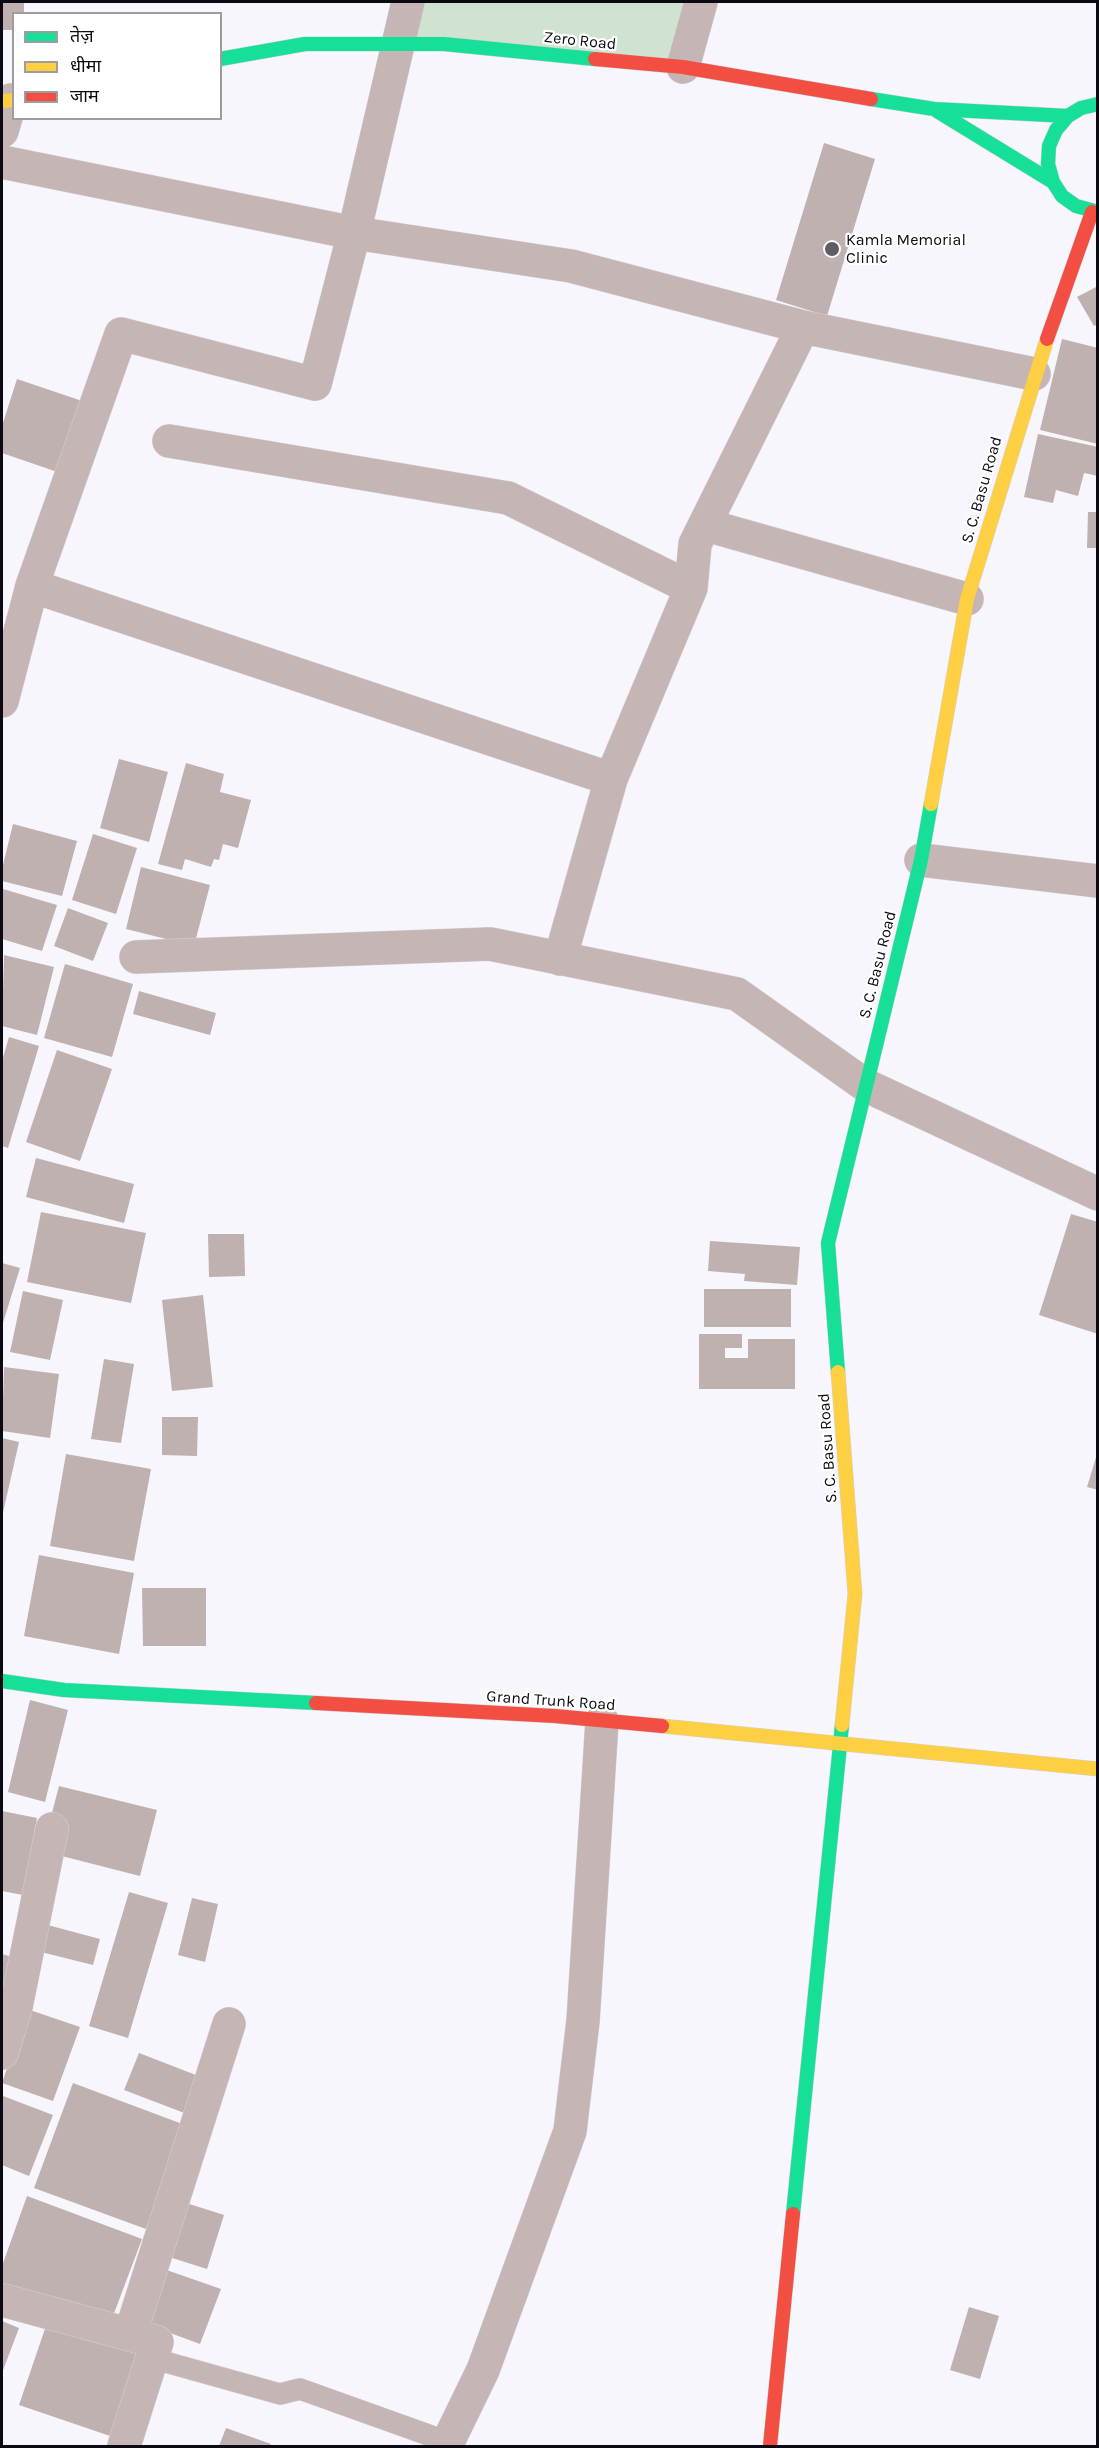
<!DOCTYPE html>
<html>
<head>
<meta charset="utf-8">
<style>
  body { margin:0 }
  #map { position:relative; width:1099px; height:2448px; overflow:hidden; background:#f7f6fc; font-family:Karla,"Noto Sans Devanagari",sans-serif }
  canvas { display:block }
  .frame { position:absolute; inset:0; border:3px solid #0b0a12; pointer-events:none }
  .legend { position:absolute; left:12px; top:12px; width:210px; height:108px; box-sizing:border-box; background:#fff; border:2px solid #9d9da0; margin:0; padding:8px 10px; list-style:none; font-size:18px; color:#0b0a12 }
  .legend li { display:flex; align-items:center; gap:12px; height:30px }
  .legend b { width:30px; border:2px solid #9d9da0 }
</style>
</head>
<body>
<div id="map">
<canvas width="1099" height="2448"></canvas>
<div class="frame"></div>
<ul class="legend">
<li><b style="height:8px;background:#16e098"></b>तेज़</li>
<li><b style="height:8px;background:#ffcf43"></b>धीमा</li>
<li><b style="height:8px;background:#f24e42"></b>जाम</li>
</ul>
</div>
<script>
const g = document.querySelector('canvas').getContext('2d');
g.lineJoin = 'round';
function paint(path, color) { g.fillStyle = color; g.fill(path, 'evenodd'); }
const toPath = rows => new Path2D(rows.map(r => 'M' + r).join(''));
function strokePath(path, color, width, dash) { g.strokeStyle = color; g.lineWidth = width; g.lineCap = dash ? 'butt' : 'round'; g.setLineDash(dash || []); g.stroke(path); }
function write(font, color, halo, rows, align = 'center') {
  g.font = font + ' Karla,sans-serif'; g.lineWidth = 4.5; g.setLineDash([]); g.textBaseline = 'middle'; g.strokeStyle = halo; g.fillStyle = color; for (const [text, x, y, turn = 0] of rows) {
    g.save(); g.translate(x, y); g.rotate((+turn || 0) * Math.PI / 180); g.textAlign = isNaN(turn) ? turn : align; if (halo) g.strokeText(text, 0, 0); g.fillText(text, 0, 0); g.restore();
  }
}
paint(toPath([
  [408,2,701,2,683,67,396,44]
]), '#cfe3d0');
paint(toPath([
  [2,2,24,2,24,14,14,14,14,30,2,30],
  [824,143,875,159,827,316,776,300],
  [1098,286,1098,324,1094,326,1077,297],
  [1062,339,1098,348,1098,444,1040,430],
  [17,379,103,408,69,476,2,453,2,426],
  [1038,434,1098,447,1098,476,1084,473,1078,496,1056,490,1053,503,1024,497],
  [1088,512,1098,512,1098,548,1087,548],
  [119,759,168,772,149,842,100,828],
  [186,763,224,774,220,792,251,800,238,848,223,844,219,860,214,859,211,867,185,859,182,870,158,864],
  [13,824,77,841,62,896,2,881,2,869],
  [93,834,137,848,116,914,72,900],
  [141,867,210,885,194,946,126,929],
  [3,889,57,905,42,951,2,939],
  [68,908,108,923,93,961,54,946],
  [4,955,54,967,37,1035,2,1026],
  [65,964,133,984,112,1057,44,1038],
  [139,991,216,1013,210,1035,133,1014],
  [9,1037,39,1046,8,1148,2,1146,2,1061],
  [57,1050,112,1069,80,1161,26,1142],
  [36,1158,134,1184,124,1223,26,1197],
  [41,1212,146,1233,131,1303,27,1282],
  [1071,1214,1098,1222,1098,1334,1039,1315],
  [208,1234,244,1234,245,1276,209,1277],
  [710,1241,800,1247,797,1285,744,1281,745,1274,708,1271],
  [2,1263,20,1268,2,1326],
  [704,1289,791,1289,791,1327,704,1327],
  [23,1291,63,1300,50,1360,10,1352],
  [203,1295,213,1387,172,1391,162,1300],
  [699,1334,742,1334,742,1348,725,1348,725,1358,748,1358,748,1339,795,1339,795,1389,699,1389],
  [104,1359,134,1364,121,1443,91,1439],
  [4,1367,59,1374,50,1438,2,1431],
  [162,1417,198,1417,197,1456,162,1455],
  [2,1438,19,1442,2,1517],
  [66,1454,151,1469,134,1561,50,1546],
  [1097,1454,1098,1454,1098,1490,1087,1487],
  [39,1555,134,1573,119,1654,24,1636],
  [142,1588,206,1588,206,1646,143,1646],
  [30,1700,68,1710,45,1802,8,1792],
  [59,1786,157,1810,140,1876,42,1851],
  [2,1811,37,1818,23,1895,2,1891],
  [129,1892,168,1903,128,2038,89,2026],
  [192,1898,218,1904,205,1962,178,1955],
  [29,1920,100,1939,93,1965,21,1947],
  [2,1954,16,1958,2,2002],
  [27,2009,80,2027,53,2101,2,2083],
  [139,2053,201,2077,187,2114,124,2090],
  [73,2083,185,2125,146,2229,34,2188],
  [3,2096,53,2115,29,2176,2,2165],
  [27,2196,142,2239,110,2324,2,2283,2,2266],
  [180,2201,224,2215,207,2269,163,2255],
  [155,2266,221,2289,200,2344,135,2320],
  [969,2307,999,2316,980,2379,950,2370],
  [49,2317,143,2348,113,2437,19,2405],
  [2,2321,19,2328,2,2373],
  [226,2428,271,2444,270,2446,219,2446]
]), '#beb1af');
const lane = toPath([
  [151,2358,280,2394,300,2389,448,2442]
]);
const street = toPath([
  [683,67,701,2],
  [2,131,11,100],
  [2,162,354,233,571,266,803,327,1034,374],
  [169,441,508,498,691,588],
  [706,525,967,599],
  [32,586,611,779],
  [2,701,32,586,121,334,315,384,354,233,408,2],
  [921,860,1098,881],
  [136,957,490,944,737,994,865,1085,1098,1194],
  [560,959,611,779,691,588,695,544,803,327],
  [2,2053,16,2007,52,1829],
  [2,2300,157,2342,124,2446],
  [130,2335,229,2024],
  [448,2446,448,2442,483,2370,570,2131,583,2021,602,1721]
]);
const fast = toPath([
  [220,59,305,44,444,44,595,59],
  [871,99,934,109,1068,116],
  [1098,104,1081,108,1068,116,1056,130,1049,146,1048,164,1053,182,1062,196,1076,206,1098,212],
  [937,111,1053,182],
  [838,1372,828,1243,921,860,931,804],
  [2,1681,64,1690,316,1703],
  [793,2214,842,1725]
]);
const slow = toPath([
  [2,101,14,100],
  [931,804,967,599,1047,339],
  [838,1372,855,1594,842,1725],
  [662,1726,1098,1769]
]);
const jam = toPath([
  [595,59,683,67,871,99],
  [1047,339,1092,212],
  [316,1703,555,1716,662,1726],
  [770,2446,793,2214]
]);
strokePath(lane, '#d2d1d6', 22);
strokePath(street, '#d2d1d6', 34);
strokePath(fast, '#d2d1d6', 15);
strokePath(slow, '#d2d1d6', 15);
strokePath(jam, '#d2d1d6', 15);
strokePath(lane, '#c6b5b5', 21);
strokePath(street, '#c6b5b5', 33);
strokePath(fast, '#16e098', 14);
strokePath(slow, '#ffcf43', 14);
strokePath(jam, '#f24e42', 14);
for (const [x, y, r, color] of [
  [832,249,8,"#5e5d64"]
]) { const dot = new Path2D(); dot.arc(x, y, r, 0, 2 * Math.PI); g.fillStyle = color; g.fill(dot); strokePath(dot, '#fff', 2); }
write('16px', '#0b0a12', '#fff', [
  ["Zero Road",580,41,6],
  ["S. C. Basu Road",982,490,-74],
  ["S. C. Basu Road",878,965,-76],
  ["S. C. Basu Road",828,1448,-94],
  ["Grand Trunk Road",551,1701,4]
]);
write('16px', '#0b0a12', '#fff', [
  ["Kamla Memorial",846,240],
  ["Clinic",846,258]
], 'left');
</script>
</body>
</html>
